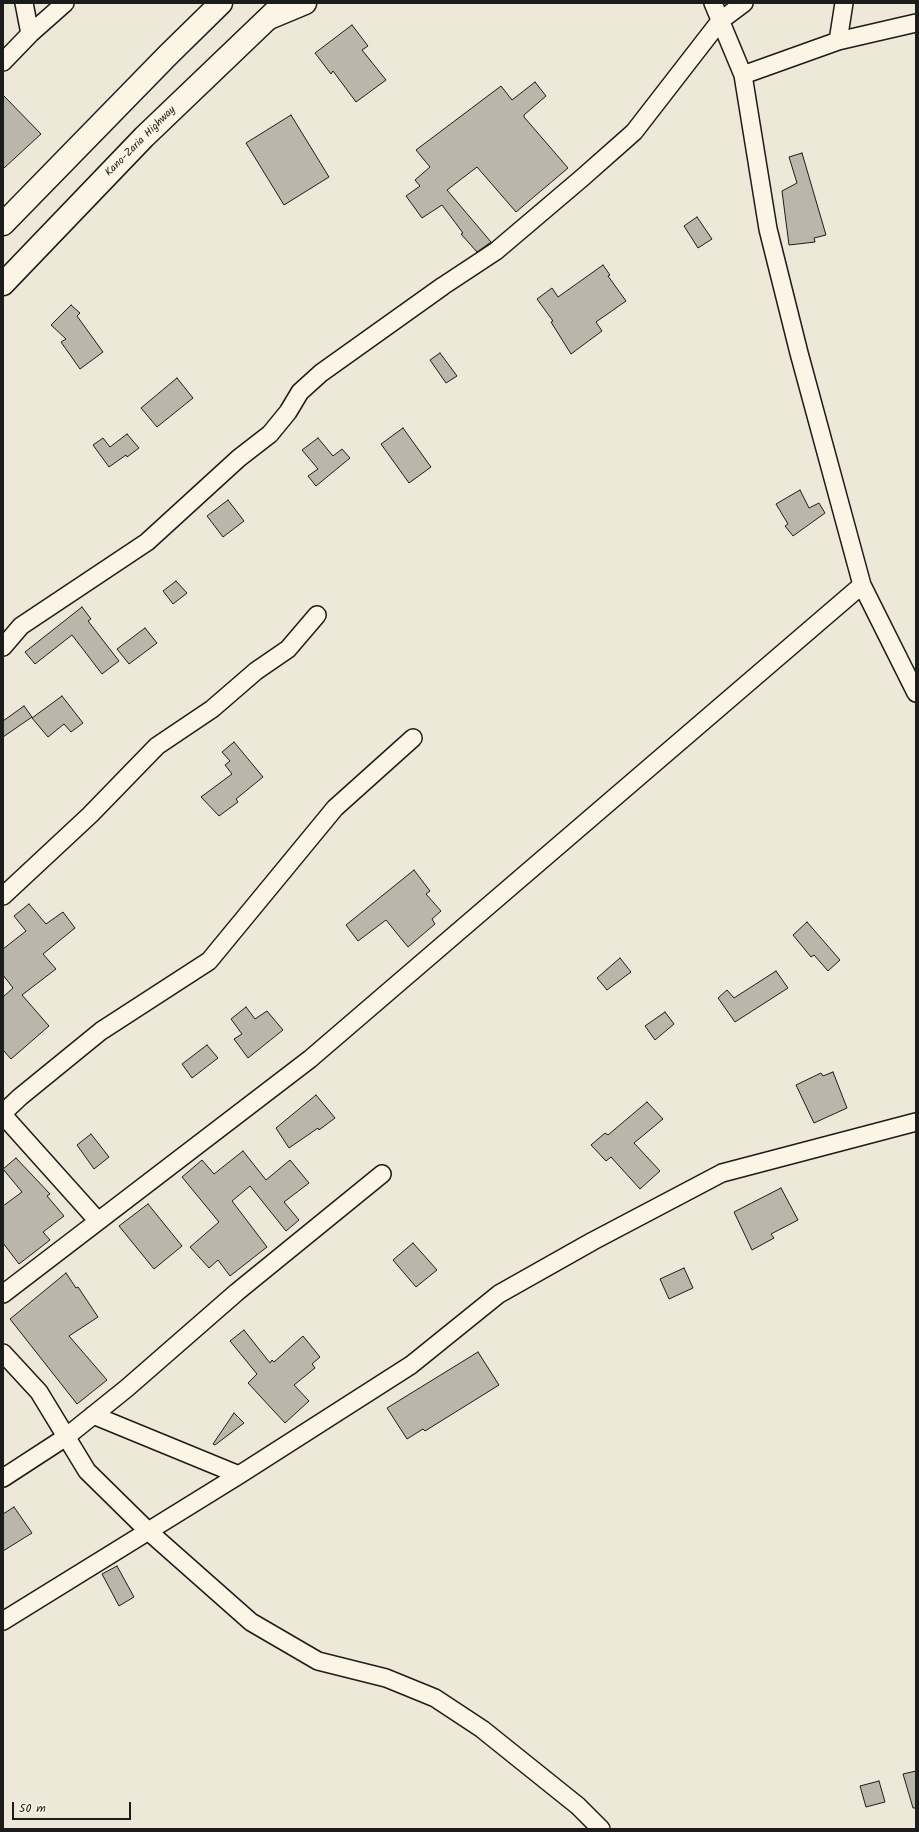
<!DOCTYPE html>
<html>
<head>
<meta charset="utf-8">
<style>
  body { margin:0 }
  #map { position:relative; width:919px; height:1832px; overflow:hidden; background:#eee8d9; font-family:Kalam,sans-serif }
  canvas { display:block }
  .frame { position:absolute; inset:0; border:4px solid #1c1c1c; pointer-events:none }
  .scale { position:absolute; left:12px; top:1802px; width:119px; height:18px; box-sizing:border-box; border:2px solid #1c1c1c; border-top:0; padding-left:5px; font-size:12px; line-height:14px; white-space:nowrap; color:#1c1c1c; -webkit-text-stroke:3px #fcf5e5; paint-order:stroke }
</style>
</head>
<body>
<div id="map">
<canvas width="919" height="1832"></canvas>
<div class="frame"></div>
<div class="scale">50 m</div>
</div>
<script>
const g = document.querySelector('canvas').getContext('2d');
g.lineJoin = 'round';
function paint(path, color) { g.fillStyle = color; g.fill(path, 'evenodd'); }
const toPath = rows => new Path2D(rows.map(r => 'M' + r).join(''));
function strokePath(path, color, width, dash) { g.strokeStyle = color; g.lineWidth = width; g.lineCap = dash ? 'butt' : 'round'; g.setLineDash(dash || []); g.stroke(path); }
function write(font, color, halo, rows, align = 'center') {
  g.font = font + ' Kalam,sans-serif'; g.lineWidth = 4; g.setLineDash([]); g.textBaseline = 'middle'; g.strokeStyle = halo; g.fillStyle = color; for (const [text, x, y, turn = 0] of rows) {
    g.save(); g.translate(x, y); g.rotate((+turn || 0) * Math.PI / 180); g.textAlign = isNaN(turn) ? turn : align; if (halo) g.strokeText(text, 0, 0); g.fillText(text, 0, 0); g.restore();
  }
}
const building = toPath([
  [352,25,368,46,362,50,386,80,356,102,333,71,331,74,315,53,352,25],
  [535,82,546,96,524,115,524,117,568,168,516,212,477,167,447,190,491,242,477,252,461,234,463,233,442,205,422,218,406,196,420,186,415,180,430,167,416,150,501,86,512,100,535,82],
  [3,95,41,134,3,169,3,95],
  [291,115,329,177,284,205,246,143,291,115],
  [802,153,826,235,814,238,815,242,789,245,782,191,797,183,789,157,802,153],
  [697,217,712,239,698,248,684,226,697,217],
  [603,265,610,275,608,276,626,301,596,322,602,331,571,354,551,322,553,321,537,299,552,288,558,297,603,265],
  [71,305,80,313,77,316,103,352,80,369,61,342,66,339,51,325,71,305],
  [440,353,457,376,446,383,430,360,440,353],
  [177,378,193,398,157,427,141,408,177,378],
  [403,428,431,467,409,483,381,444,403,428],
  [127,434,139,448,127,457,126,455,109,467,93,445,103,438,110,447,127,434],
  [318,438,333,456,342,449,350,458,316,486,308,476,318,469,302,450,318,438],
  [800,490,809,508,819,503,825,513,793,536,785,526,788,524,776,504,800,490],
  [228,500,244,521,223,537,207,516,228,500],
  [176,581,187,593,173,604,163,591,176,581],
  [82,607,91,619,88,621,119,661,102,674,72,635,35,664,25,652,82,607],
  [145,628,157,643,129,664,117,649,145,628],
  [62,696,83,723,71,732,64,724,48,737,32,718,62,696],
  [24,706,32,717,3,737,3,721,24,706],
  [234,742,263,777,236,799,238,802,219,816,201,797,232,774,225,765,230,761,222,752,234,742],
  [414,870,430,891,426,894,441,911,432,919,435,924,408,947,386,920,358,941,346,925,414,870],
  [29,904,46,924,63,912,75,928,43,954,56,969,22,995,49,1026,11,1059,3,1050,3,997,13,988,3,975,3,949,26,931,14,916,29,904],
  [807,922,840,960,828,971,814,955,811,957,793,935,807,922],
  [620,958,631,972,607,990,597,978,620,958],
  [776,971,788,988,735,1022,718,998,727,990,734,998,776,971],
  [246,1007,255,1019,267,1011,283,1030,248,1058,234,1039,242,1034,231,1019,246,1007],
  [665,1012,674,1024,655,1040,645,1026,665,1012],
  [207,1045,218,1058,192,1078,182,1064,207,1045],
  [833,1072,847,1108,814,1123,796,1085,821,1073,823,1076,833,1072],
  [316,1095,335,1118,319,1130,318,1128,289,1148,276,1128,316,1095],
  [647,1102,663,1119,634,1143,660,1171,640,1189,611,1157,606,1161,591,1145,605,1133,608,1135,647,1102],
  [91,1134,109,1157,94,1169,77,1145,91,1134],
  [243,1151,266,1180,290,1160,309,1183,284,1202,299,1220,286,1231,250,1186,232,1201,267,1247,230,1276,218,1260,209,1268,190,1247,219,1222,182,1177,202,1160,214,1174,243,1151],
  [16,1158,50,1194,47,1196,64,1216,43,1232,50,1240,19,1264,3,1243,3,1206,22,1192,3,1169,16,1158],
  [781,1188,798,1220,771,1234,774,1238,752,1250,734,1212,781,1188],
  [148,1204,182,1246,154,1269,119,1226,148,1204],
  [413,1243,437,1270,416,1287,393,1260,413,1243],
  [684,1268,693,1288,669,1299,660,1279,684,1268],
  [66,1273,76,1288,78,1287,98,1317,69,1336,107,1380,77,1404,10,1319,66,1273],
  [244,1330,270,1363,272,1360,274,1362,303,1336,320,1357,312,1364,315,1368,294,1385,309,1401,285,1423,248,1383,257,1374,230,1341,244,1330],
  [478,1352,499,1385,425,1431,423,1429,407,1439,387,1408,478,1352],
  [234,1413,244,1423,215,1445,213,1444,234,1413],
  [14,1507,32,1533,3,1551,3,1514,14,1507],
  [117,1566,134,1597,119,1606,102,1574,117,1566],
  [916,1771,916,1808,913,1808,903,1774,916,1771],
  [879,1781,885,1802,866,1807,860,1786,879,1781]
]);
paint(building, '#bab6aa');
strokePath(building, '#1c1c1c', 1);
const street = toPath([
  [24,3,30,34,65,3],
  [713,3,743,75],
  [844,3,838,41,743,75,768,229,799,353,862,585,916,693],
  [838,41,916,23],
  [3,62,30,34],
  [3,647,21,626,147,542,239,458,270,434,288,412,300,392,321,373,443,286,496,251,582,178,634,132,720,21,744,3],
  [3,896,90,815,157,746,212,709,256,671,288,649,317,615],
  [3,1113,20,1097,101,1031,209,961,335,808,413,738],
  [3,1115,98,1221],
  [3,1294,310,1059,862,585],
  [3,1353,39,1392,87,1471,147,1530,251,1622,318,1661,386,1678,435,1698,482,1729,578,1806,601,1829],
  [93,1415,239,1475],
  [3,1478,66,1437,127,1388,237,1292,382,1174],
  [3,1621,239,1475,411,1365,499,1294,593,1241,722,1173,916,1122]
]);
const secondary = toPath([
  [269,18,305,3]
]);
const highway = toPath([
  [3,224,168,55,221,3],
  [3,284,144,137,284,3]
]);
strokePath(street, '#1c1c1c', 20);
strokePath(secondary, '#1c1c1c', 25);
strokePath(highway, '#1c1c1c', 25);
strokePath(street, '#fcf5e5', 17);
strokePath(secondary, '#fcf5e5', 22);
strokePath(highway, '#fcf5e5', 22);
write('11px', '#1c1c1c', '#fcf5e5', [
  ["Kano-Zaria Highway",141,142,-45]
]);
</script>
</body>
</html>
